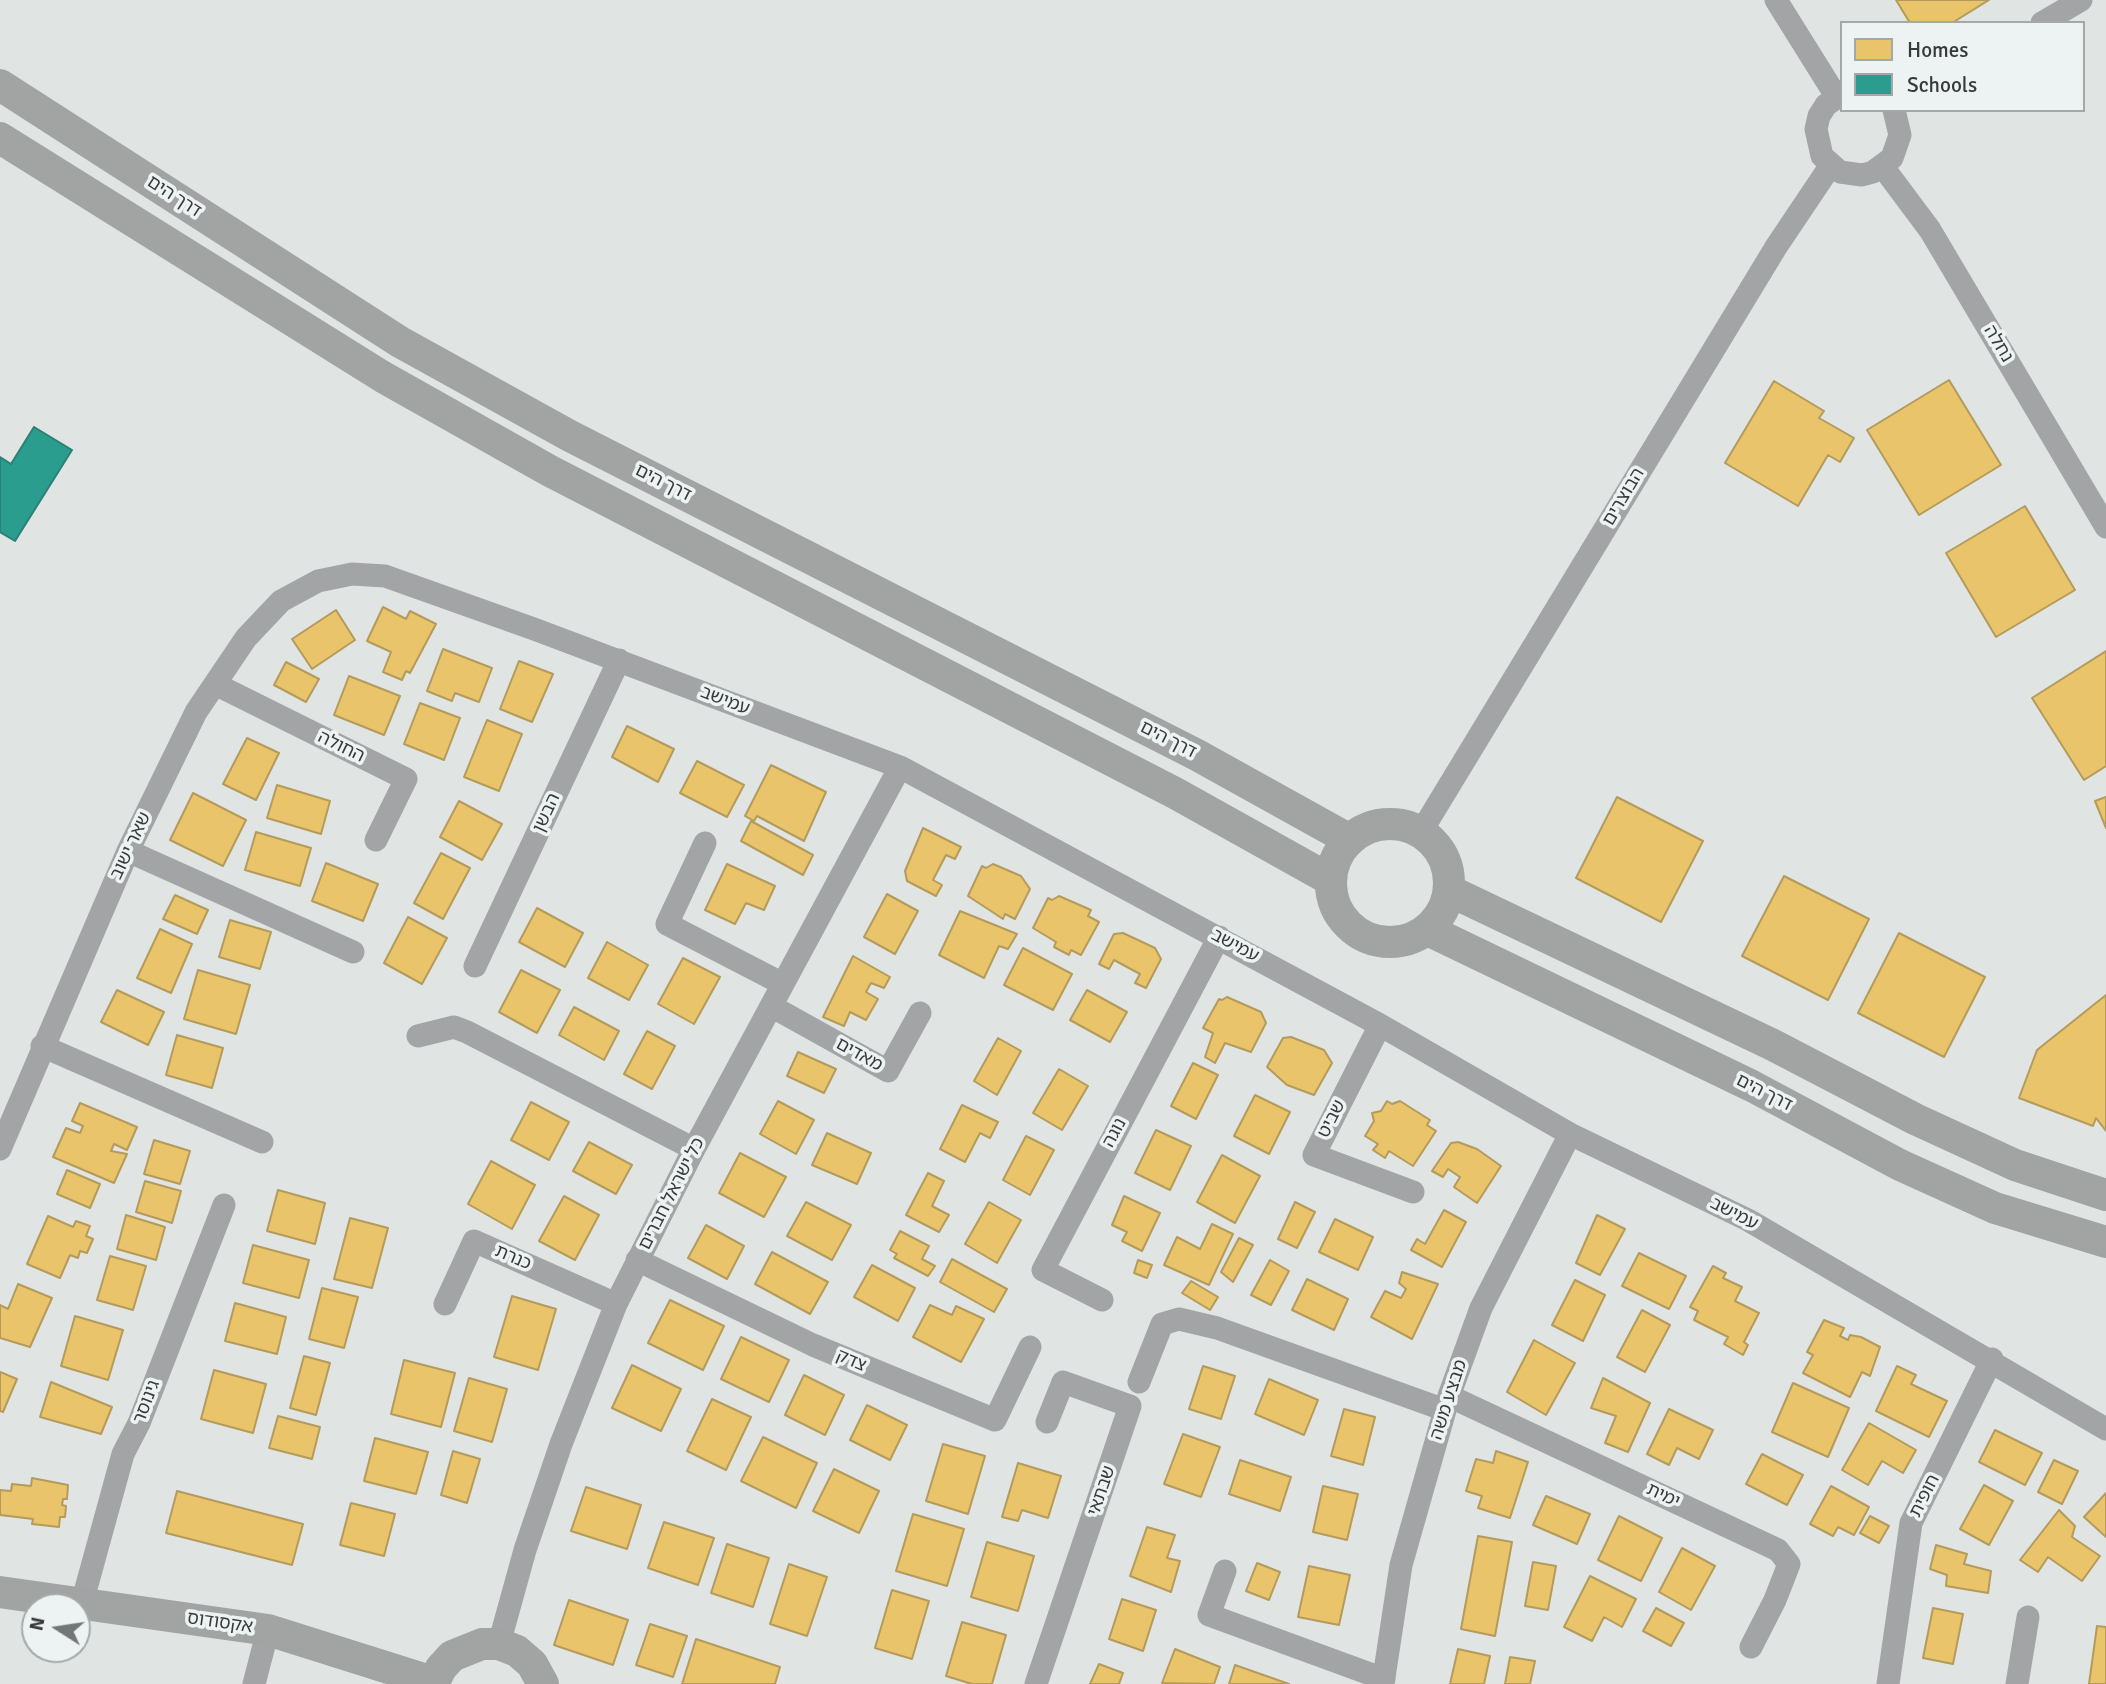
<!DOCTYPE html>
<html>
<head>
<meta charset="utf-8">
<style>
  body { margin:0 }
  #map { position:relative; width:2106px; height:1684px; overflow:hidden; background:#e0e5e4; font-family:Signika,sans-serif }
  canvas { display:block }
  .legend { position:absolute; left:1840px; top:21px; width:245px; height:91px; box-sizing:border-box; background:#ecf3f2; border:2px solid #a4a9a8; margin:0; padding:9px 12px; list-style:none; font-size:21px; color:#373a39 }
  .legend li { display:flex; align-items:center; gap:14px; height:35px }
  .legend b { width:35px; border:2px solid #a4a9a8 }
  .north { position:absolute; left:21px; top:1593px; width:70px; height:70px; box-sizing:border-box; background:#ecf3f2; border:2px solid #a4a9a8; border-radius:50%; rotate:282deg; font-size:19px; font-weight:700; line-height:28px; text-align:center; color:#373a39 }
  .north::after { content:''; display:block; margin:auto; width:24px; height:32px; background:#727675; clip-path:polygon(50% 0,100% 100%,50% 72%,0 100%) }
</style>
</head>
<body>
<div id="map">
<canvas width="2106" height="1684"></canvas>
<ul class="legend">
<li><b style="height:19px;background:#e9c46a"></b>Homes</li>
<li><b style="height:19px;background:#2a9d8f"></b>Schools</li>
</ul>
<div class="north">N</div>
</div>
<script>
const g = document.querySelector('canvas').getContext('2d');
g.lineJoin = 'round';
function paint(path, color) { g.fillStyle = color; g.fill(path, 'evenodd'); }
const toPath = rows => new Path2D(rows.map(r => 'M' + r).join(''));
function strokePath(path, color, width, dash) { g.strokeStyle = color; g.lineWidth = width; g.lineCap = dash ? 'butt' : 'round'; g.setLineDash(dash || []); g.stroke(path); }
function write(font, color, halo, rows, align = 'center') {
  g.font = font + ' Signika,"Noto Sans Hebrew",sans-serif'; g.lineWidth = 7; g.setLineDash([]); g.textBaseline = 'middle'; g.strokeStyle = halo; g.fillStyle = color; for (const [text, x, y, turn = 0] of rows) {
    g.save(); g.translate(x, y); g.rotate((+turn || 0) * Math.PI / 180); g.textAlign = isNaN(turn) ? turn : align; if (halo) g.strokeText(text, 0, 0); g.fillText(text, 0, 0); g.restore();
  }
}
const homes = toPath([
  [1896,0,1989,0,1952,23,1910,23,1896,0],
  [1949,380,2001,465,1919,515,1867,430,1949,380],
  [1774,381,1824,411,1819,418,1854,438,1840,462,1828,455,1798,506,1725,463,1774,381],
  [2025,506,2075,590,1996,637,1946,553,2025,506],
  [383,607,406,619,410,611,436,624,410,673,406,671,402,680,383,672,391,652,367,641,383,607],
  [336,610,355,640,312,669,292,639,336,610],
  [443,649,492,668,479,702,455,693,452,701,427,691,443,649],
  [2106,651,2106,766,2084,780,2032,698,2106,651],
  [519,661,553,674,532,722,500,709,519,661],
  [286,662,319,679,306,702,274,685,286,662],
  [349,676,400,696,384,735,334,715,349,676],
  [420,703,460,718,444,760,404,744,420,703],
  [487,720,522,734,499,791,464,777,487,720],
  [627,726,674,749,658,782,612,757,627,726],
  [247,738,279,753,256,800,223,784,247,738],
  [697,761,744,785,727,817,680,793,697,761],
  [771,765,826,792,804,841,757,816,754,821,745,816,771,765],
  [277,785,330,801,321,834,267,818,277,785],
  [193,793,246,820,223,866,170,840,193,793],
  [1617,797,1703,841,1661,922,1576,878,1617,797],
  [2106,797,2106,828,2095,801,2106,797],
  [459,801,502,824,482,860,440,837,459,801],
  [751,821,813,855,803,875,741,841,751,821],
  [923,828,961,847,955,859,946,855,933,880,942,885,936,896,907,881,905,871,923,828],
  [256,832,311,848,300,886,245,870,256,832],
  [441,853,470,868,443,919,414,903,441,853],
  [326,863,378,884,363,921,312,901,326,863],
  [727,864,775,886,764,910,746,903,735,924,705,910,727,864],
  [993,864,1021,876,1030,889,1015,919,1005,914,1003,919,968,896,982,866,986,868,993,864],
  [1784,876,1869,919,1828,1000,1742,956,1784,876],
  [887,894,918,911,895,954,864,937,887,894],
  [175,895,208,910,197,934,163,919,175,895],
  [1059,896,1091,910,1088,916,1099,922,1081,955,1071,950,1069,955,1054,947,1056,942,1033,928,1048,898,1052,900,1059,896],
  [537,908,583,933,565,967,519,942,537,908],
  [960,911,1017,934,1008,949,999,946,984,978,939,955,960,911],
  [408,917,447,938,422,984,384,963,408,917],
  [230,920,271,932,260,969,219,957,230,920],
  [160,929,192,944,171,993,137,978,160,929],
  [1123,933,1155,948,1161,959,1146,988,1135,983,1140,974,1114,960,1109,969,1099,964,1114,934,1123,933],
  [1899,933,1985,977,1944,1057,1858,1013,1899,933],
  [607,942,648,965,629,1000,588,978,607,942],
  [1023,948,1072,974,1053,1010,1004,985,1023,948],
  [853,956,890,977,884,988,871,983,866,992,878,999,866,1020,850,1012,844,1026,823,1017,853,956],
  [683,958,720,977,694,1024,658,1004,683,958],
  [198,970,250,985,236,1034,184,1019,198,970],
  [521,970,560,990,537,1033,499,1012,521,970],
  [117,990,164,1012,148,1045,101,1022,117,990],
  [1087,990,1127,1012,1110,1042,1070,1020,1087,990],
  [2106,995,2106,1131,2096,1118,2093,1126,2019,1098,2037,1050,2106,995],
  [1227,997,1261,1012,1266,1023,1251,1052,1225,1043,1215,1063,1205,1057,1213,1033,1203,1028,1219,999,1222,1000,1227,997],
  [574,1007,619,1031,604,1060,559,1035,574,1007],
  [647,1031,675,1046,652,1089,624,1074,647,1031],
  [177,1035,223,1048,212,1088,166,1075,177,1035],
  [1291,1037,1324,1050,1332,1063,1314,1095,1287,1085,1267,1067,1283,1038,1291,1037],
  [998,1038,1021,1051,997,1095,974,1081,998,1038],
  [798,1052,836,1069,824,1093,787,1076,798,1052],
  [1193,1063,1218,1075,1196,1119,1171,1106,1193,1063],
  [1059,1069,1088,1086,1062,1130,1033,1113,1059,1069],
  [1255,1095,1290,1112,1269,1154,1234,1136,1255,1095],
  [778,1101,814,1120,796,1154,760,1134,778,1101],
  [1387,1101,1392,1104,1400,1101,1430,1120,1427,1125,1436,1131,1413,1166,1389,1151,1385,1158,1373,1150,1378,1144,1365,1136,1374,1121,1372,1113,1381,1111,1387,1101],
  [531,1102,569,1122,549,1160,511,1140,531,1102],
  [80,1103,137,1127,127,1150,114,1144,111,1151,127,1154,114,1183,53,1157,66,1128,80,1133,83,1126,72,1121,80,1103],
  [962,1105,998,1122,990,1138,980,1133,965,1162,940,1149,962,1105],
  [1156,1130,1191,1146,1170,1190,1135,1173,1156,1130],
  [827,1133,871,1153,857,1184,812,1165,827,1133],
  [1026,1136,1054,1150,1030,1195,1003,1180,1026,1136],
  [154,1140,190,1151,180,1184,144,1174,154,1140],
  [589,1142,632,1165,616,1194,573,1171,589,1142],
  [1458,1142,1477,1149,1501,1166,1477,1203,1454,1187,1460,1177,1448,1169,1443,1177,1432,1171,1451,1143,1458,1142],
  [740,1153,786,1177,764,1217,719,1193,740,1153],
  [1222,1155,1260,1176,1235,1223,1197,1202,1222,1155],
  [491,1161,535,1185,512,1229,468,1204,491,1161],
  [67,1170,100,1184,90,1208,57,1194,67,1170],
  [928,1173,944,1181,932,1206,949,1215,939,1232,906,1215,928,1173],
  [145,1181,181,1191,172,1223,136,1212,145,1181],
  [278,1190,325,1203,315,1244,267,1231,278,1190],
  [564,1196,599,1215,575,1260,539,1241,564,1196],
  [1124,1196,1160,1213,1142,1251,1122,1241,1127,1232,1112,1225,1124,1196],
  [806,1202,851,1225,832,1260,787,1236,806,1202],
  [989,1202,1021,1220,997,1263,965,1244,989,1202],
  [1295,1202,1315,1212,1297,1248,1278,1239,1295,1202],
  [1444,1210,1466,1222,1442,1267,1411,1250,1417,1239,1425,1244,1444,1210],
  [126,1215,165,1227,156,1260,117,1249,126,1215],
  [1597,1215,1625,1229,1600,1275,1576,1263,1597,1215],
  [48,1216,73,1227,76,1221,90,1226,86,1236,93,1239,87,1253,80,1251,78,1258,70,1255,60,1278,27,1264,48,1216],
  [350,1218,388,1228,372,1288,334,1279,350,1218],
  [1335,1219,1373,1237,1358,1270,1319,1252,1335,1219],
  [1212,1224,1233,1234,1209,1285,1164,1265,1177,1237,1200,1249,1212,1224],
  [706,1225,744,1246,727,1279,688,1258,706,1225],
  [900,1231,929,1246,922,1259,935,1266,928,1276,894,1258,897,1254,890,1250,900,1231],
  [1239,1238,1253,1245,1233,1282,1221,1272,1239,1238],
  [253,1245,309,1260,299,1298,243,1283,253,1245],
  [772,1252,828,1282,810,1314,755,1284,772,1252],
  [1639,1253,1686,1276,1669,1309,1622,1286,1639,1253],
  [110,1256,146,1266,133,1310,97,1300,110,1256],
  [952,1259,1007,1289,994,1312,940,1282,952,1259],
  [1138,1260,1152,1265,1147,1278,1134,1273,1138,1260],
  [1270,1260,1289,1271,1271,1305,1251,1295,1270,1260],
  [872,1265,915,1288,898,1321,854,1297,872,1265],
  [1713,1266,1726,1273,1723,1278,1742,1287,1735,1301,1759,1313,1744,1342,1748,1345,1743,1355,1724,1344,1728,1337,1694,1320,1698,1311,1690,1307,1713,1266],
  [1402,1272,1438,1284,1412,1339,1371,1317,1385,1291,1401,1298,1406,1289,1399,1283,1402,1272],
  [1307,1279,1348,1299,1334,1330,1292,1310,1307,1279],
  [1575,1280,1605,1295,1583,1341,1552,1325,1575,1280],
  [1191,1281,1218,1297,1210,1310,1182,1293,1191,1281],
  [18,1284,52,1298,30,1347,0,1338,0,1305,8,1309,18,1284],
  [322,1288,358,1297,344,1348,309,1339,322,1288],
  [512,1296,556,1309,538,1370,494,1357,512,1296],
  [670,1300,724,1326,703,1370,648,1343,670,1300],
  [235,1303,286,1317,277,1354,225,1341,235,1303],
  [930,1305,952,1315,956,1306,984,1319,961,1362,913,1337,930,1305],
  [1642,1310,1670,1325,1645,1372,1617,1357,1642,1310],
  [75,1316,123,1330,108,1380,61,1366,75,1316],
  [1824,1320,1844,1328,1840,1336,1848,1340,1850,1335,1861,1337,1880,1347,1870,1376,1862,1372,1850,1397,1803,1373,1813,1355,1807,1352,1824,1320],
  [741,1337,789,1360,769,1402,721,1379,741,1337],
  [1534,1340,1575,1363,1546,1415,1507,1392,1534,1340],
  [304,1356,330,1363,316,1415,290,1408,304,1356],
  [404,1360,455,1373,441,1427,391,1414,404,1360],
  [632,1365,681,1389,661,1431,612,1408,632,1365],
  [1203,1366,1235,1376,1221,1419,1189,1409,1203,1366],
  [1897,1366,1916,1375,1911,1384,1947,1401,1929,1437,1876,1411,1897,1366],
  [214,1370,266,1384,253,1433,201,1419,214,1370],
  [0,1372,17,1379,3,1412,0,1411,0,1372],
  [804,1375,844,1395,825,1435,785,1415,804,1375],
  [469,1378,507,1389,492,1442,454,1431,469,1378],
  [1603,1378,1650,1403,1628,1452,1605,1443,1616,1416,1591,1408,1603,1378],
  [1269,1379,1318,1400,1304,1435,1255,1414,1269,1379],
  [51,1382,112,1407,101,1434,40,1417,51,1382],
  [1793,1383,1849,1408,1828,1457,1772,1432,1793,1383],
  [712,1399,751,1417,726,1470,687,1451,712,1399],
  [867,1405,907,1425,890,1460,850,1440,867,1405],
  [1344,1409,1375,1417,1363,1465,1331,1456,1344,1409],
  [1669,1409,1713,1430,1699,1459,1677,1448,1669,1465,1647,1454,1669,1409],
  [278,1416,320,1427,312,1459,269,1448,278,1416],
  [1869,1423,1916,1450,1903,1473,1882,1461,1868,1485,1842,1470,1869,1423],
  [1995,1430,2042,1453,2025,1485,1979,1462,1995,1430],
  [1183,1434,1220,1447,1201,1497,1164,1484,1183,1434],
  [763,1437,817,1463,796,1508,741,1481,763,1437],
  [375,1438,428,1452,416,1494,364,1481,375,1438],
  [943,1444,985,1456,968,1514,926,1501,943,1444],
  [453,1451,480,1459,467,1503,441,1495,453,1451],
  [1496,1451,1528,1462,1510,1518,1478,1508,1482,1496,1466,1491,1476,1459,1493,1463,1496,1451],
  [1762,1454,1803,1475,1787,1505,1746,1484,1762,1454],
  [1240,1460,1291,1477,1280,1511,1229,1494,1240,1460],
  [2054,1460,2078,1471,2062,1504,2038,1492,2054,1460],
  [1018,1463,1061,1476,1048,1518,1022,1510,1018,1521,1002,1517,1018,1463],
  [834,1469,879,1491,859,1533,813,1511,834,1469],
  [32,1478,68,1485,67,1499,63,1499,62,1505,66,1506,65,1517,60,1517,59,1527,32,1524,33,1519,0,1515,0,1490,11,1491,12,1484,31,1486,32,1478],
  [1984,1485,2013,1501,1989,1545,1960,1529,1984,1485],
  [1323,1486,1358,1494,1347,1540,1313,1532,1323,1486],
  [1831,1486,1869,1507,1854,1535,1838,1527,1833,1536,1810,1524,1831,1486],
  [586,1487,641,1505,627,1549,571,1531,586,1487],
  [177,1491,303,1524,292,1565,166,1533,177,1491],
  [2106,1493,2106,1537,2084,1517,2106,1493],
  [1546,1496,1590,1514,1577,1544,1533,1525,1546,1496],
  [351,1503,395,1514,384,1556,340,1545,351,1503],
  [2059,1510,2075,1526,2072,1537,2100,1556,2082,1581,2048,1557,2038,1572,2020,1560,2059,1510],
  [913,1514,964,1529,947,1586,896,1571,913,1514],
  [1619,1516,1662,1538,1641,1581,1598,1560,1619,1516],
  [1870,1516,1889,1526,1879,1543,1860,1533,1870,1516],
  [664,1522,714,1538,698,1585,648,1568,664,1522],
  [1147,1527,1175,1535,1167,1558,1180,1561,1171,1592,1130,1576,1147,1527],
  [1478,1536,1512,1542,1495,1636,1461,1629,1478,1536],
  [987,1542,1034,1556,1018,1611,971,1597,987,1542],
  [727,1544,769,1558,753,1607,711,1593,727,1544],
  [1936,1545,1967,1554,1964,1564,1991,1571,1988,1593,1946,1586,1947,1575,1930,1569,1936,1545],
  [1682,1548,1715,1566,1691,1610,1659,1592,1682,1548],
  [1533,1562,1556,1566,1548,1610,1525,1606,1533,1562],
  [1257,1563,1280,1572,1269,1600,1246,1591,1257,1563],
  [789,1564,827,1577,807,1636,770,1624,789,1564],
  [1309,1566,1350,1575,1339,1625,1298,1617,1309,1566],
  [1590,1576,1636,1599,1622,1627,1604,1617,1592,1641,1564,1627,1590,1576],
  [892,1590,929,1601,912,1659,875,1648,892,1590],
  [1122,1599,1156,1610,1143,1651,1109,1639,1122,1599],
  [569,1600,628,1620,613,1665,554,1645,569,1600],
  [1656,1608,1684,1623,1671,1646,1643,1631,1656,1608],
  [1933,1608,1963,1614,1953,1664,1923,1658,1933,1608],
  [962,1622,1006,1635,992,1684,972,1684,946,1676,962,1622],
  [650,1624,687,1636,673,1677,636,1665,650,1624],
  [2097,1626,2106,1627,2106,1684,2089,1684,2097,1626],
  [696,1639,780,1667,775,1684,682,1684,696,1639],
  [1175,1649,1220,1667,1214,1684,1162,1683,1175,1649],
  [1458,1649,1490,1656,1484,1684,1450,1684,1458,1649],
  [1510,1657,1535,1661,1530,1684,1505,1684,1510,1657],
  [1099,1664,1123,1673,1119,1684,1090,1684,1099,1664],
  [1235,1665,1289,1684,1229,1684,1235,1665]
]);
paint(homes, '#e9c46a');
strokePath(homes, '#b49b5b', 2);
const schools = toPath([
  [34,427,72,450,15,541,0,532,0,457,11,464,34,427]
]);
paint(schools, '#2a9d8f');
strokePath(schools, '#2e7f75', 2);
strokePath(toPath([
  [1776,0,1836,96],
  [2042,23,2081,0],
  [1842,94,1826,105,1819,116,1816,129,1822,156,1840,172,1862,175,1873,172,1892,158,1900,135,1894,110],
  [1883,167,1930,230,2106,527],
  [215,684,406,779,376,840],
  [1421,832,1776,247,1831,165],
  [705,843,667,924,783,984],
  [128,851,353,952],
  [475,966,619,660],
  [771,1006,888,1071,920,1013],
  [1380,1025,1314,1155,1413,1192],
  [418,1036,454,1027,467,1032,694,1149],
  [42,1046,262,1142],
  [0,1149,128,851,196,712,246,638,281,601,318,581,352,574,385,576,534,629,900,767,1380,1025,1570,1134,1748,1220,2106,1429],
  [637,1260,813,1345,995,1420,1030,1347],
  [1102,1300,1043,1270,1219,937],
  [445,1304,474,1241,616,1304],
  [1139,1382,1162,1324,1179,1319,1217,1328,1445,1410],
  [1449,1396,1778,1550,1789,1564,1775,1600,1751,1647],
  [1225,1571,1209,1615,1384,1679],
  [82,1603,123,1454,139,1423,224,1205],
  [499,1644,525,1550,561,1444,616,1304,694,1149,900,767],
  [254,1684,268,1630],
  [1036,1684,1130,1406,1063,1382,1047,1422],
  [1383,1684,1401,1565,1449,1396,1481,1308,1570,1134],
  [1888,1684,1911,1523,1992,1359],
  [2017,1684,2028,1617]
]), '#a3a4a5', 23);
strokePath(toPath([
  [0,85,400,342,570,436,1197,755,1350,840],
  [0,138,383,377,550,471,1175,793,1331,880],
  '1331 883a59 59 0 1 1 118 0a59 59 0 1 1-118 0Z',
  [1450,891,1773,1045,1915,1119,2015,1165,2106,1195],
  [1428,930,1752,1086,1900,1165,1995,1208,2106,1242],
  [0,1592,268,1630,433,1682],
  [433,1684,441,1668,452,1656,482,1644,499,1644,517,1651,532,1664,543,1684]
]), '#a2a4a4', 32);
write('18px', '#373a39', '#ecf3f2', [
  ["דרך הים",174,197,33],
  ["נחלה",1998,344,59],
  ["דרך הים",663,483,27],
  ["הבוצרים",1624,497,-59],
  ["עמישב",725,701,21],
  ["דרך הים",1168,740,27],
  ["החולה",341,747,26],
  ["הבשן",547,813,-65],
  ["שאר ישוב",131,846,-65],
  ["עמישב",1235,946,28],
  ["מאדים",859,1055,29],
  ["דרך הים",1764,1093,27],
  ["שביט",1332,1119,-63],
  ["נוגה",1115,1133,-62],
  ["כל ישראל חברים",672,1194,-63],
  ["עמישב",1734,1214,27],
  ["כנרת",513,1258,23],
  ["צדק",851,1361,23],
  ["מבצע משה",1449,1400,-72],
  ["גינוסר",147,1402,-69],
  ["שבתאי",1102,1491,-71],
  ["ימית",1663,1496,25],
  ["חופית",1925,1496,-63],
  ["אקסודוס",220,1623,8]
]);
</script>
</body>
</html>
